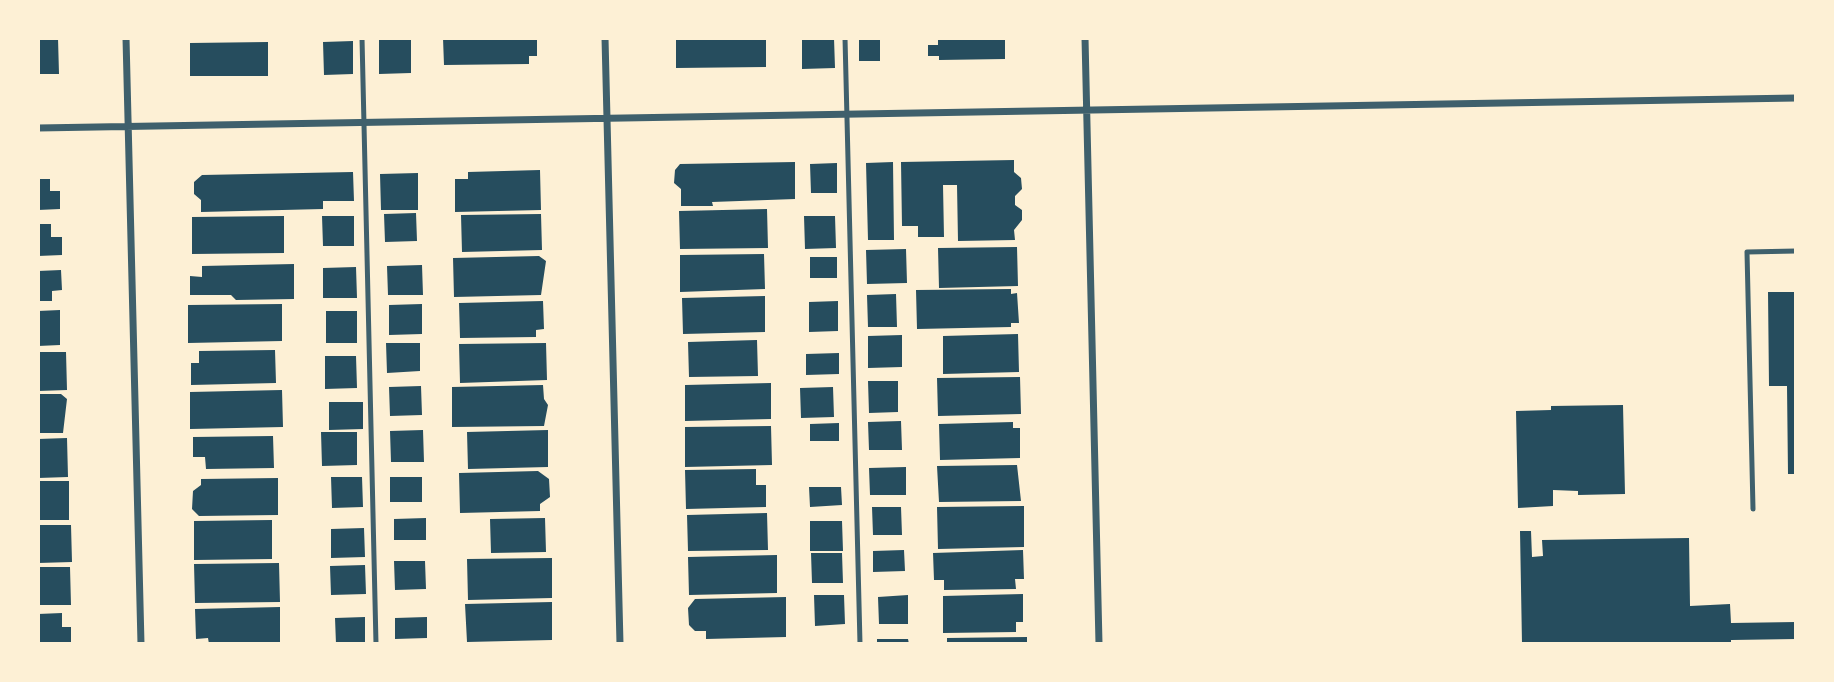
<!DOCTYPE html>
<html>
<head>
<meta charset="utf-8">
<style>
  body { margin:0 }
  #map { position:relative; width:1834px; height:682px; overflow:hidden; background:#fdf0d5; font-family:Commissioner,sans-serif }
  canvas { display:block }
  .frame { position:absolute; inset:0; border:40px solid #fdf0d5; pointer-events:none }
</style>
</head>
<body>
<div id="map">
<canvas width="1834" height="682"></canvas>
<div class="frame"></div>
</div>
<script>
const g = document.querySelector('canvas').getContext('2d');
g.lineJoin = 'round';
function paint(path, color) { g.fillStyle = color; g.fill(path, 'evenodd'); }
const toPath = rows => new Path2D(rows.map(r => 'M' + r).join(''));
function strokePath(path, color, width, dash) { g.strokeStyle = color; g.lineWidth = width; g.lineCap = dash ? 'butt' : 'round'; g.setLineDash(dash || []); g.stroke(path); }
paint(toPath([
  [38,38,58,38,59,74,38,74],
  [443,38,537,38,537,56,529,56,529,64,444,65],
  [676,38,766,38,766,67,676,68],
  [802,38,834,38,835,68,802,69],
  [859,38,880,38,880,61,859,61],
  [938,38,1005,38,1005,59,939,60,939,56,928,56,928,45,938,45],
  [411,39,411,73,379,74,379,40],
  [353,41,353,74,324,75,323,42],
  [268,42,268,76,190,76,190,43],
  [1014,160,1014,172,1021,178,1022,189,1015,196,1015,205,1022,210,1022,220,1014,230,1015,240,958,241,957,185,943,185,944,237,918,237,918,226,902,226,901,162],
  [795,162,795,199,712,202,713,206,681,206,681,189,674,183,675,170,680,164],
  [893,162,894,240,868,240,866,163],
  [837,163,837,193,811,193,810,164],
  [540,170,541,210,455,212,455,179,468,179,468,172],
  [353,172,354,201,323,201,323,209,201,212,201,200,194,194,194,182,202,175],
  [418,173,418,210,381,210,380,174],
  [38,179,50,179,50,191,60,191,60,209,38,210],
  [767,209,768,248,680,249,679,211],
  [416,213,417,241,385,242,384,214],
  [541,214,542,250,462,252,461,215],
  [284,216,284,253,192,254,192,217],
  [322,216,354,216,354,246,323,246],
  [804,216,835,216,836,248,805,249],
  [38,224,51,224,51,237,62,237,62,255,38,256],
  [1017,247,1018,286,939,288,938,248],
  [906,249,907,283,867,284,866,250],
  [764,254,765,289,680,292,680,255],
  [539,256,546,261,541,295,454,297,453,258],
  [810,257,837,257,837,278,810,278],
  [294,264,294,299,236,300,231,295,190,295,190,276,202,277,202,266],
  [422,265,423,295,388,295,387,266],
  [356,267,357,298,323,298,323,268],
  [61,270,62,290,52,291,52,301,38,301,38,271],
  [1011,289,1011,294,1017,293,1019,323,1011,323,1011,327,917,329,916,290],
  [1768,292,1796,292,1796,474,1788,474,1787,386,1769,386],
  [896,294,897,327,868,327,867,295],
  [765,296,765,332,683,334,682,298],
  [543,301,544,329,536,330,536,337,460,338,459,303],
  [838,301,838,331,809,332,809,302],
  [282,304,282,341,188,343,188,305],
  [422,304,422,334,389,335,389,305],
  [60,310,60,345,38,346,38,311],
  [326,311,357,311,357,343,326,343],
  [1018,334,1019,372,943,374,943,336],
  [902,335,902,367,868,368,868,336],
  [757,340,758,376,689,377,688,342],
  [386,343,420,343,420,371,387,373],
  [546,343,547,380,460,383,459,344],
  [275,350,276,383,191,385,191,363,199,363,199,351],
  [38,352,66,352,67,390,38,391],
  [839,353,839,374,806,375,806,354],
  [325,356,356,356,357,388,325,389],
  [1020,377,1021,414,938,416,937,378],
  [868,381,898,381,898,412,869,413],
  [771,383,771,419,685,421,685,385],
  [543,385,544,399,548,405,544,426,452,427,452,387],
  [421,386,422,415,390,416,389,387],
  [833,387,834,417,801,418,800,388],
  [282,390,283,427,190,429,190,392],
  [38,394,61,394,67,399,63,433,38,433],
  [329,402,363,402,363,429,329,430],
  [1623,405,1625,494,1578,495,1578,491,1553,490,1553,506,1518,508,1516,411,1551,410,1551,406],
  [901,421,902,450,869,450,868,422],
  [1013,422,1013,428,1020,428,1020,458,940,460,939,424],
  [839,423,839,441,810,441,810,424],
  [771,426,772,465,685,467,685,427],
  [423,430,424,462,391,462,390,431],
  [548,430,548,467,468,469,467,432],
  [321,432,357,432,357,465,322,466],
  [273,436,274,468,206,469,205,457,193,457,193,437],
  [67,438,68,477,38,478,38,439],
  [1017,465,1021,501,939,502,937,466],
  [906,467,906,495,870,495,869,468],
  [756,469,756,485,766,485,766,507,686,509,685,470],
  [538,471,549,479,550,497,540,504,540,511,460,513,459,473],
  [331,477,362,477,363,507,332,508],
  [390,477,422,477,422,502,390,502],
  [278,478,278,515,199,516,192,509,193,491,201,485,201,479],
  [38,481,69,481,69,520,38,520],
  [809,487,841,487,842,505,810,507],
  [1024,506,1024,547,938,549,937,507],
  [872,507,901,507,902,535,873,535],
  [767,513,768,550,688,551,687,515],
  [426,518,426,540,394,540,394,519],
  [545,518,546,552,491,553,490,519],
  [272,520,272,559,194,560,194,521],
  [810,521,842,521,843,551,810,551],
  [38,525,71,525,72,562,38,563],
  [364,528,365,557,331,558,331,529],
  [1520,531,1531,531,1532,557,1543,556,1542,540,1689,538,1690,606,1730,604,1731,623,1796,622,1796,639,1731,640,1731,644,1522,644],
  [904,550,905,571,873,572,873,551],
  [1023,550,1024,579,1015,579,1016,589,944,590,944,580,934,580,933,553],
  [811,553,842,553,843,583,812,583],
  [777,555,777,593,689,595,688,557],
  [552,558,552,598,468,600,467,559],
  [394,561,425,561,426,589,395,590],
  [279,563,280,602,195,603,194,564],
  [365,565,366,594,331,595,330,566],
  [38,567,70,567,71,605,38,605],
  [1023,594,1023,622,1016,622,1016,632,943,633,943,596],
  [814,595,844,595,845,624,815,626],
  [908,595,908,624,879,624,878,597],
  [786,597,786,637,706,639,706,631,695,631,689,625,688,608,695,599],
  [552,602,552,640,467,642,465,604],
  [280,607,280,644,209,644,208,638,196,639,195,609],
  [62,613,62,627,71,627,71,644,38,644,38,614],
  [365,617,365,644,336,644,335,618],
  [427,617,427,638,395,639,395,618],
  [1027,637,1027,644,947,644,947,638],
  [877,639,908,639,909,644,877,644]
]), '#264d5e');
strokePath(toPath([
  [362,38,376,644],
  [845,38,860,644],
  [1753,509,1747,252,1796,251]
]), '#3f606c', 5);
strokePath(toPath([
  [126,38,141,644],
  [605,38,620,644],
  [1085,38,1099,644],
  [38,128,1796,98]
]), '#3f606c', 7);
</script>
</body>
</html>
